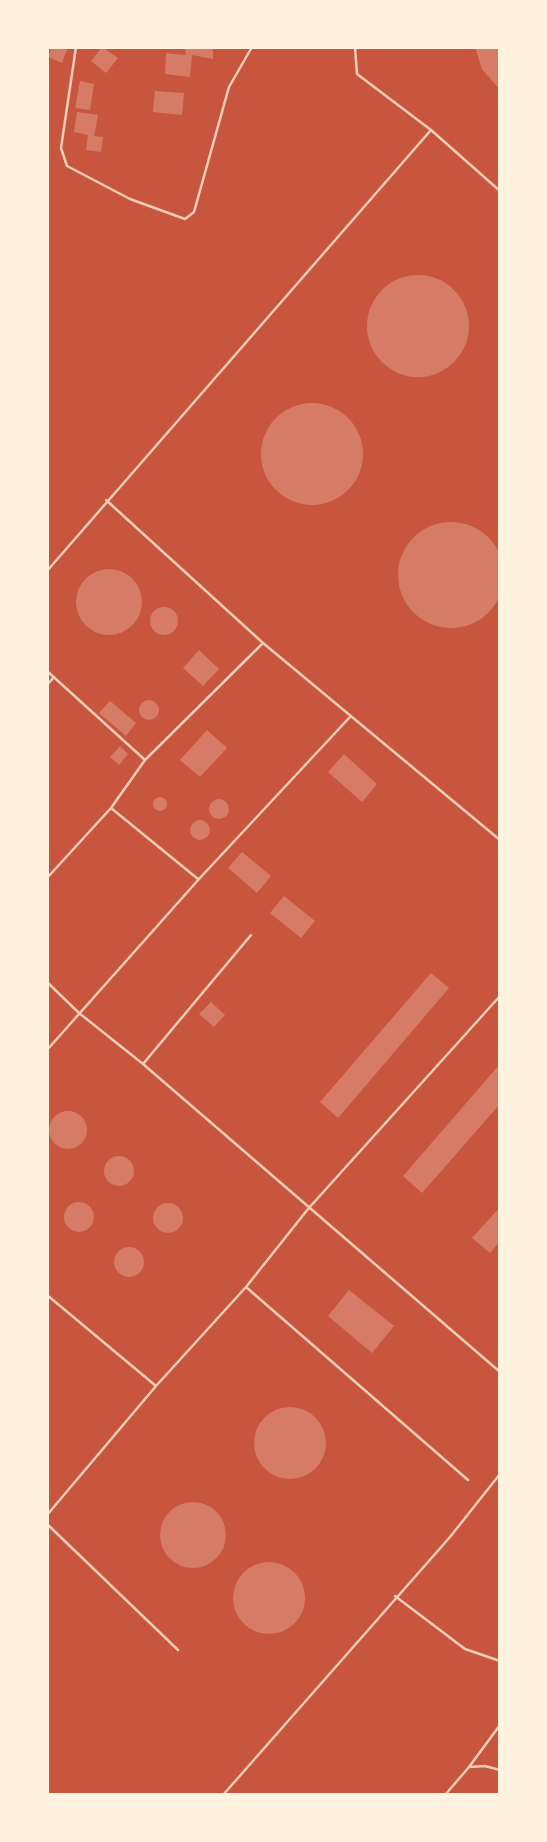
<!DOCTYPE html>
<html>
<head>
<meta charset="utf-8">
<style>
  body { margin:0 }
  #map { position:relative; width:547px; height:1842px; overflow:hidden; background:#c8553d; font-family:Helvetica,sans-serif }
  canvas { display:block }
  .frame { position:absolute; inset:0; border:49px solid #fff3e0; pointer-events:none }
</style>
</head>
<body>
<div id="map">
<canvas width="547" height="1842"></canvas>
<div class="frame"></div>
</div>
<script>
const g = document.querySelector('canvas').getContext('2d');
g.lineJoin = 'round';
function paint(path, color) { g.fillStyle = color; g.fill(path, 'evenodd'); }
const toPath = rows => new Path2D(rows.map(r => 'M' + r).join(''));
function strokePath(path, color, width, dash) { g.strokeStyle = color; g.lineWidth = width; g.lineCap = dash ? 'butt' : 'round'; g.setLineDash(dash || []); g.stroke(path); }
paint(toPath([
  [52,47,68,47,62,63,48,57],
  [102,47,118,58,106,73,91,61],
  [185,47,213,47,213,59,192,55,190,77,165,74,166,53,186,55],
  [475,47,500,47,500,90,482,69],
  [80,81,94,84,90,110,75,108],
  [155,91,184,93,182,115,153,112],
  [77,112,98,115,94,136,103,137,101,152,86,150,88,135,74,132],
  '367 326a51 51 0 1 1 102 0a51 51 0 1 1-102 0Z',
  '261 454a51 51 0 1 1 102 0a51 51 0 1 1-102 0Z',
  '398 575a53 53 0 1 1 106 0a53 53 0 1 1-106 0Z',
  '76 602a33 33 0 1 1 66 0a33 33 0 1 1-66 0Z',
  '150 621a14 14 0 1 1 28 0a14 14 0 1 1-28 0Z',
  [199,650,219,669,203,686,183,668],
  '139 710a10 10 0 1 1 20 0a10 10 0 1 1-20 0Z',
  [110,701,136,723,126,736,99,713],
  [207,730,227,748,200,777,180,760],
  [120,746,128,754,119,765,110,757],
  [344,754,377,784,362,802,328,772],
  '153 804a7 7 0 1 1 14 0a7 7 0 1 1-14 0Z',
  '209 809a10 10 0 1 1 20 0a10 10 0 1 1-20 0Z',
  '190 830a10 10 0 1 1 20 0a10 10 0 1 1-20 0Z',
  [242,852,271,876,257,893,228,868],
  [284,896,315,921,301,938,270,913],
  [431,973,449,988,338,1118,320,1102],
  [211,1002,225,1015,214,1027,199,1014],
  [500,1064,500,1104,422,1193,403,1176],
  '49 1130a19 19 0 1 1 38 0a19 19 0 1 1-38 0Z',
  '104 1171a15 15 0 1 1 30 0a15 15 0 1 1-30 0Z',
  '64 1217a15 15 0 1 1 30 0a15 15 0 1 1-30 0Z',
  '153 1218a15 15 0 1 1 30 0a15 15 0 1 1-30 0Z',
  [500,1207,500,1241,490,1253,472,1238],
  '114 1262a15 15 0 1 1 30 0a15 15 0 1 1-30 0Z',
  [349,1290,394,1326,372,1353,328,1316],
  '254 1443a36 36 0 1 1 72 0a36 36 0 1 1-72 0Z',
  '160 1535a33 33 0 1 1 66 0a33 33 0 1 1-66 0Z',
  '233 1598a36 36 0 1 1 72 0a36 36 0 1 1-72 0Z'
]), '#d67c66');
strokePath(toPath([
  [76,47,61,148,67,166,130,199,185,219,194,212,229,87,252,47],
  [355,47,357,74,431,130,500,191],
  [106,500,263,643,500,840],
  [47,571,431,130],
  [47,671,145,760],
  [47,685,54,677],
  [111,808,198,879],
  [47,878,111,808,145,760,262,644],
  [47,982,79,1013,143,1064,500,1372],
  [47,1050,199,879,350,717],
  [143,1064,251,935],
  [246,1287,468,1480],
  [47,1295,156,1386],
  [47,1515,156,1386,246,1287,308,1209,500,996],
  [47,1524,178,1650],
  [395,1596,465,1649,500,1661],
  [469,1767,500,1725],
  [223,1795,450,1537,500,1474],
  [445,1795,469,1767,485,1766,500,1770]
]), '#f1ccb7', 2.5);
</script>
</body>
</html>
